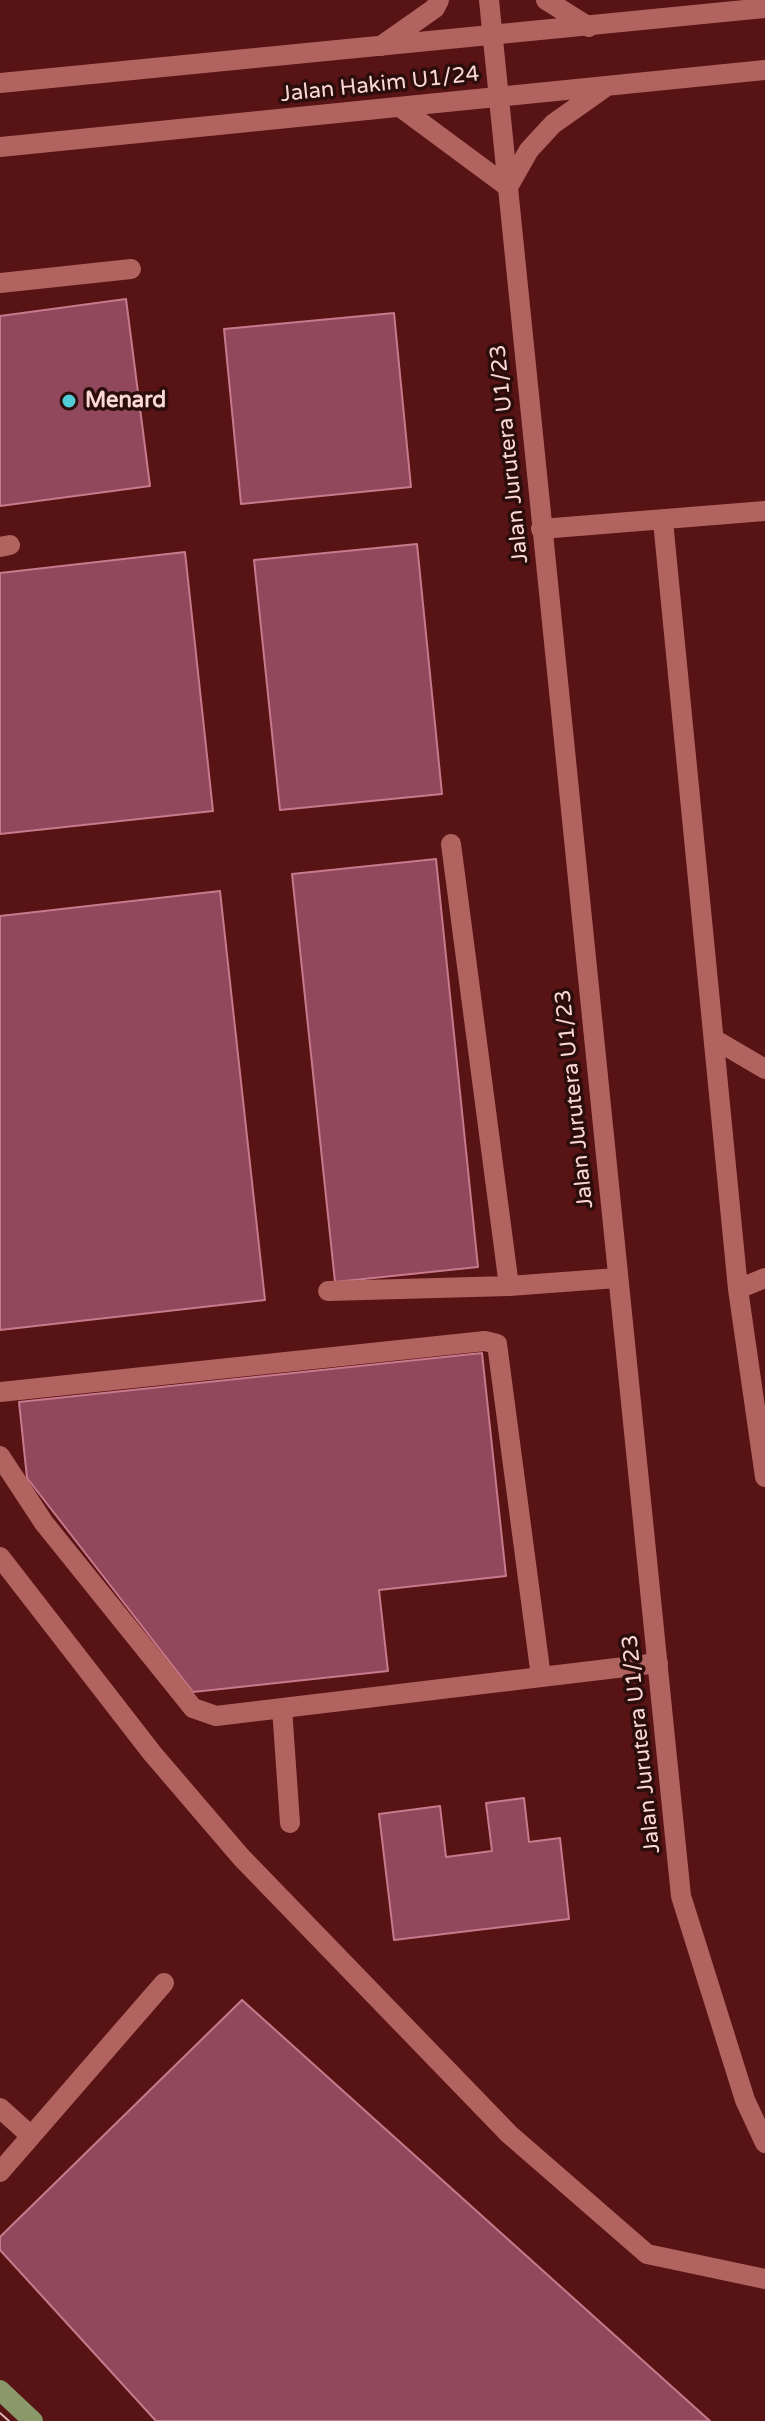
<!DOCTYPE html>
<html>
<head>
<meta charset="utf-8">
<style>
  body { margin:0 }
  canvas { display:block; background:#581314 }
</style>
</head>
<body>
<canvas width="765" height="2421"></canvas>
<script>
const g = document.querySelector('canvas').getContext('2d');
g.lineJoin = 'round';
function paint(path, color) { g.fillStyle = color; g.fill(path, 'evenodd'); }
const toPath = rows => new Path2D(rows.map(r => 'M' + r).join(''));
function strokePath(path, color, width, dash) { g.strokeStyle = color; g.lineWidth = width; g.lineCap = dash ? 'butt' : 'round'; g.setLineDash(dash || []); g.stroke(path); }
function write(font, color, halo, rows, align = 'center') {
  g.font = font + ' "Varela Round",sans-serif'; g.lineWidth = 7; g.setLineDash([]); g.textBaseline = 'middle'; g.strokeStyle = halo; g.fillStyle = color; for (const [text, x, y, turn = 0] of rows) {
    g.save(); g.translate(x, y); g.rotate((+turn || 0) * Math.PI / 180); g.textAlign = isNaN(turn) ? turn : align; if (halo) g.strokeText(text, 0, 0); g.fillText(text, 0, 0); g.restore();
  }
}
const building = toPath([
  [126,299,150,486,0,506,0,316,126,299],
  [394,313,411,487,241,504,224,329,394,313],
  [417,544,442,794,280,810,254,560,417,544],
  [185,552,213,811,0,834,0,573,185,552],
  [436,859,478,1267,335,1282,292,874,436,859],
  [220,891,265,1300,0,1330,0,916,220,891],
  [482,1353,506,1576,379,1590,388,1671,193,1692,27,1478,19,1402,482,1353],
  [524,1798,529,1842,560,1838,569,1919,394,1940,379,1814,440,1806,446,1857,492,1851,486,1803,524,1798],
  [242,2000,710,2421,156,2421,0,2250,0,2237,242,2000]
]);
paint(building, '#91485c');
strokePath(building, '#c8798c', 2);
strokePath(toPath([
  [0,283,131,269],
  [663,521,738,1289,765,1477],
  [541,529,765,511],
  [0,547,10,545],
  [451,844,509,1286],
  [714,1039,765,1069],
  [738,1289,765,1278],
  [328,1291,509,1286,617,1278],
  [0,1392,485,1341,497,1344,541,1677],
  [0,1456,44,1523,193,1708,216,1716,658,1663],
  [0,1557,152,1753,241,1857,509,2134,647,2254,765,2279],
  [282,1708,290,1823],
  [0,2108,31,2136],
  [0,2172,164,1983]
]), '#b1645f', 20);
strokePath(toPath([
  [489,0,681,1896,745,2100,765,2143]
]), '#b1645f', 20);
strokePath(toPath([
  [546,0,589,27],
  [381,46,435,8,439,0],
  [0,83,765,8],
  [400,107,508,187,529,150,553,124,604,88],
  [0,147,765,70]
]), '#b1645f', 20);
strokePath(toPath([
  [0,2390,33,2421]
]), '#8b996a', 20);
strokePath(toPath([
  [0,2413,9,2421]
]), '#dfb6b3', 2);
for (const [x, y, r, color] of [
  [69,401,8,"#52cbd7"]
]) { const dot = new Path2D(); dot.arc(x, y, r, 0, 2 * Math.PI); g.fillStyle = color; g.fill(dot); strokePath(dot, '#2b0d0c', 3); }
write('22px', '#fcd8d5', '#2b0d0c', [
  ["Jalan Hakim U1/24",380,85,-6],
  ["Jalan Jurutera U1/23",510,454,-96],
  ["Jalan Jurutera U1/23",575,1099,-96],
  ["Jalan Jurutera U1/23",642,1744,-96]
]);
write('bold 22px', '#fcd8d5', '#2b0d0c', [
  ["Menard",85,401]
], 'left');
</script>
</body>
</html>
